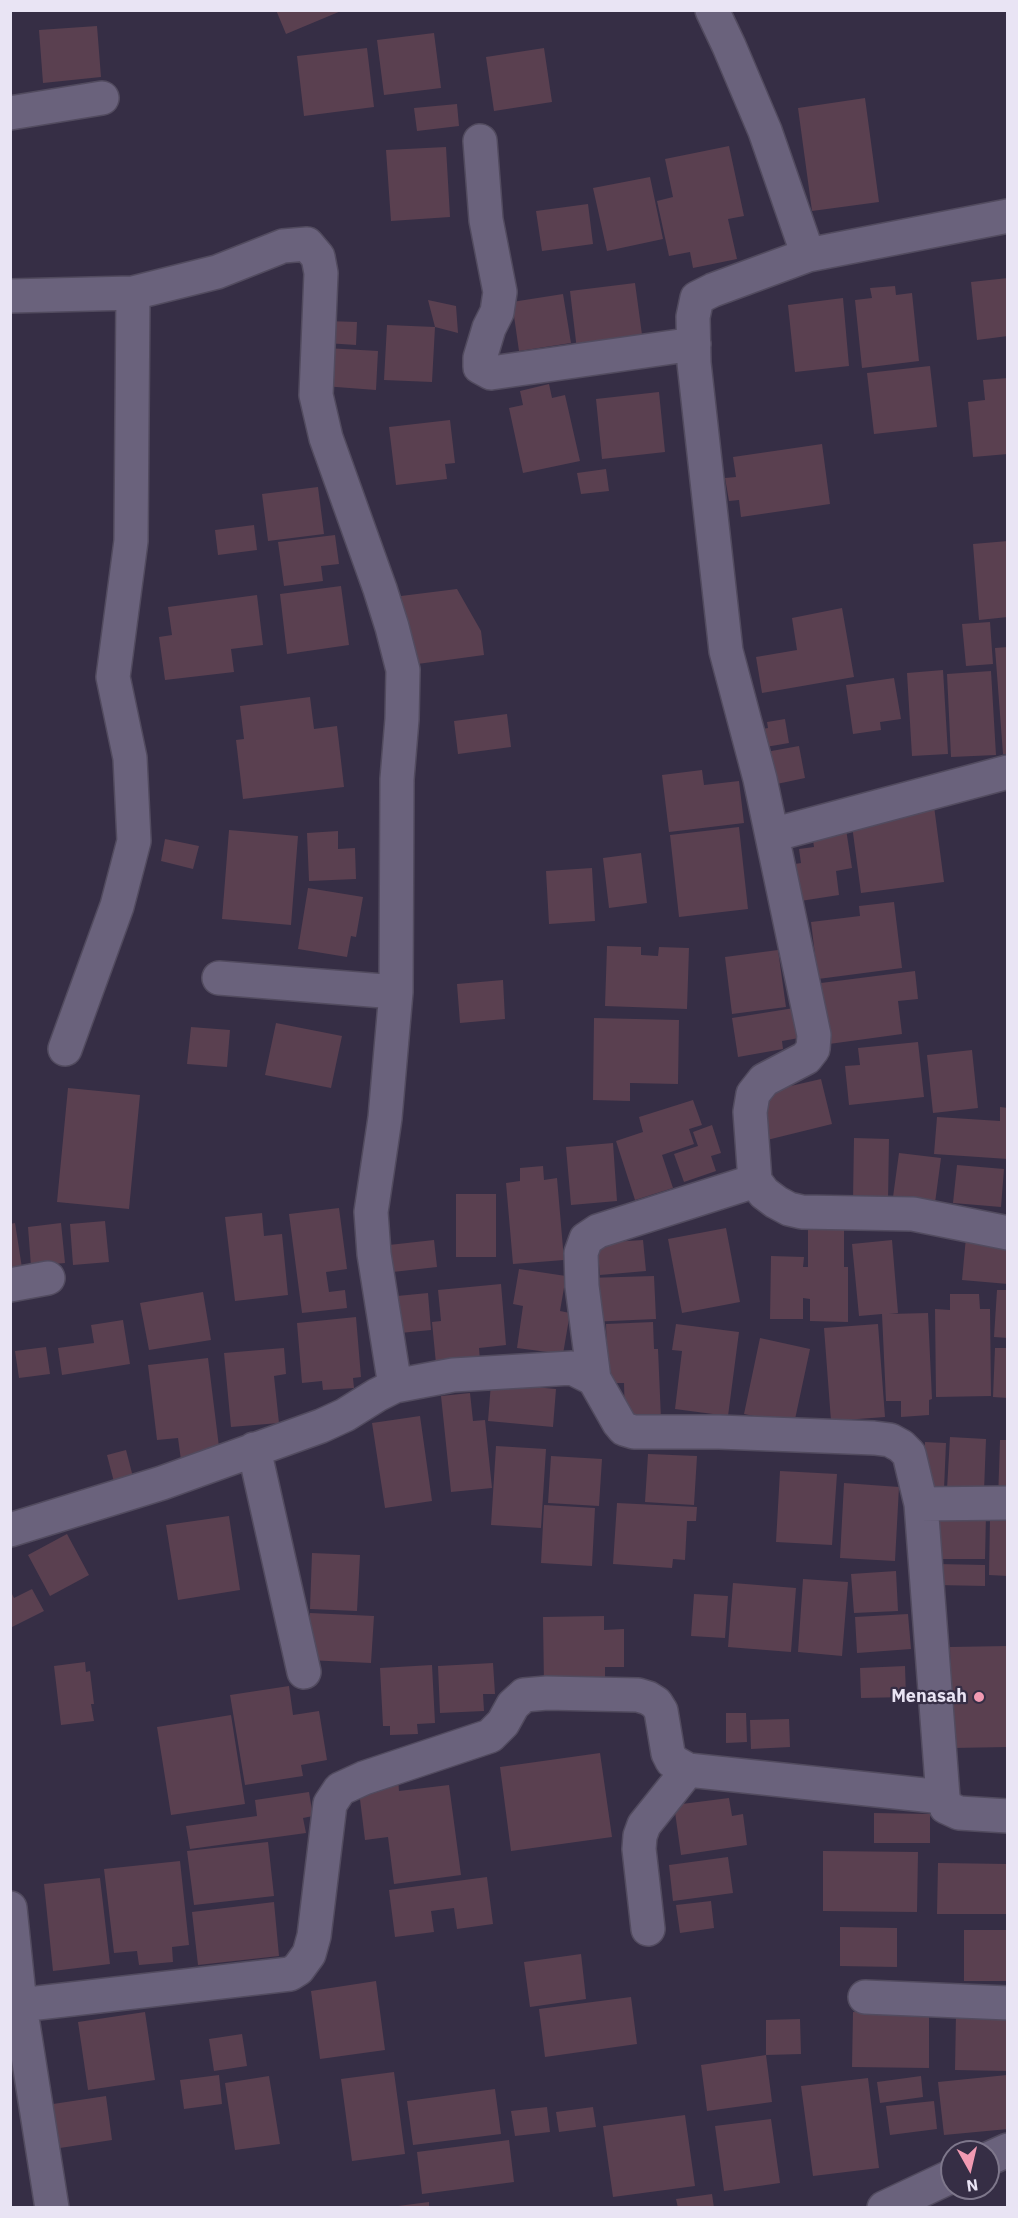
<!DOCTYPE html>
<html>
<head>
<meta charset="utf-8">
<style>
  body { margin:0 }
  #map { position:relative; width:1018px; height:2218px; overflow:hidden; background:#362e45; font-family:"IBM Plex Sans",sans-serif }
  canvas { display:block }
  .frame { position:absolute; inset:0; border:12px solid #e9e4f4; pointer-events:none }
  .north { position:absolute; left:940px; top:2140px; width:60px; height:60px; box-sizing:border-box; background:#362e45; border:2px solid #7e778b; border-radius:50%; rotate:172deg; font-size:16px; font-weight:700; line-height:24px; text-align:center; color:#e9e4f4 }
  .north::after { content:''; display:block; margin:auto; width:21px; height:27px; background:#f19ab2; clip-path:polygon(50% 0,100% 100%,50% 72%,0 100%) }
</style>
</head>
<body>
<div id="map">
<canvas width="1018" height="2218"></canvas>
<div class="frame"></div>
<div class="north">N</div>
</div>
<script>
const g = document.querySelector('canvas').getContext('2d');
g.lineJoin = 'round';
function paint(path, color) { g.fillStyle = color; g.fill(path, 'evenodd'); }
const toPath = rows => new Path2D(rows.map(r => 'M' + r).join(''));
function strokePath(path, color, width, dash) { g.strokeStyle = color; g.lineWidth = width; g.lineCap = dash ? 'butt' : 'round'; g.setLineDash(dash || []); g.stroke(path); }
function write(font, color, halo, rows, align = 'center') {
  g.font = font + ' "IBM Plex Sans",sans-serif'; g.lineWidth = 4.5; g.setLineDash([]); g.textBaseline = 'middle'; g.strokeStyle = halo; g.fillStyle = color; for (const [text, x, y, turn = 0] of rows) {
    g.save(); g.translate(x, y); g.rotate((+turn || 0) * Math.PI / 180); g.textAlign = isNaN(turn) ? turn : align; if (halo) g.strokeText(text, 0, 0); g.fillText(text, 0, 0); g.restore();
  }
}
paint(toPath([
  [276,10,341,10,341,11,286,34],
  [97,26,101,77,43,83,39,30],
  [434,33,441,88,384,95,377,40],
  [367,48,374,107,304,116,297,56],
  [544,48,552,102,494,111,486,57],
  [865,98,879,202,812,211,798,108],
  [457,104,459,126,417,131,414,108],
  [729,146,744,216,728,219,737,259,693,268,690,252,669,256,657,201,673,197,665,159],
  [446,147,450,217,391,221,386,150],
  [650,177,663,239,607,251,593,188],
  [588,204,593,244,542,251,536,211],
  [1008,278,1008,336,977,340,971,282],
  [635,283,643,342,577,350,570,291],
  [895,286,896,295,912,293,919,361,862,368,855,300,872,298,870,288],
  [563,294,571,343,519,351,512,302],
  [843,298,849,366,795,372,788,305],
  [428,300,456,306,458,333,435,327,432,382,384,380,387,325,435,327],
  [327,321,357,322,356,345,326,343],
  [326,348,378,351,376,390,323,386],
  [930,366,937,427,874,434,867,373],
  [1008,378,1008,454,973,457,968,402,985,400,983,380],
  [549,384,552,398,565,395,580,461,523,473,509,408,523,405,520,391],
  [659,392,665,452,602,459,596,399],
  [450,420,455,463,445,464,447,479,396,485,389,427],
  [822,444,830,504,741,517,739,500,729,501,725,478,736,477,733,457],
  [606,469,609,491,581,494,577,473],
  [318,487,324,534,268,541,262,494],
  [254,525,257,550,218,555,215,530],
  [335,535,339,564,321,566,323,581,284,586,278,542],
  [1008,541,1008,617,979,620,973,544],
  [341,586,349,645,287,654,280,594],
  [457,589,481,631,484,655,410,665,401,596],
  [257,595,263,645,231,649,234,672,165,680,159,637,172,635,168,607],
  [842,608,854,677,762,693,756,657,797,650,792,618],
  [990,622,993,664,966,666,962,624],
  [1008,647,1008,754,1003,754,995,648],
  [943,670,948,754,912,756,907,673],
  [991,671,996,755,951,757,947,674],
  [894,678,901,719,880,722,881,730,853,734,846,685],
  [310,697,314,729,337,726,344,787,243,799,236,740,244,739,240,706],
  [507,714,511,747,458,754,454,721],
  [785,719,789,743,754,749,750,731,768,728,767,722],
  [799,746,805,778,772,785,766,752],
  [702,770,704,785,739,781,744,823,669,832,662,775],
  [934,806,944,882,861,893,851,818],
  [739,827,748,909,679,917,670,835],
  [846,829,852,868,836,871,839,895,794,902,789,865,801,863,799,849,814,847,812,833],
  [229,830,298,836,291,925,222,919],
  [338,831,338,849,355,848,356,879,309,881,307,833],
  [165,839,199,846,193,869,161,861],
  [641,853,647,903,609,908,603,858],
  [592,868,595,921,549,924,546,871],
  [308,888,363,897,356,937,351,936,347,957,298,949],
  [894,902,902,968,818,979,811,922,860,916,859,906],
  [607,946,641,947,641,955,658,956,659,947,689,948,687,1009,605,1006],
  [778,950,786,1007,732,1014,725,957],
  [915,971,918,999,898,1001,902,1034,829,1044,821,983],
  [503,980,505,1019,460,1023,457,984],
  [794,1008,799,1038,782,1041,783,1049,738,1057,732,1018],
  [594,1018,679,1020,678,1084,630,1083,630,1101,593,1100],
  [276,1023,342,1036,331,1088,265,1075],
  [191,1027,230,1030,227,1067,187,1064],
  [918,1042,924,1097,849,1105,845,1066,860,1065,858,1048],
  [972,1050,978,1108,933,1113,927,1055],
  [821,1079,832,1124,767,1140,756,1094],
  [68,1088,140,1095,129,1209,57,1202],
  [693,1100,702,1125,689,1129,694,1144,662,1155,673,1188,635,1200,616,1141,643,1132,639,1117],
  [1000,1107,1008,1108,1008,1159,934,1154,937,1117,1000,1121],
  [712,1125,721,1153,711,1156,716,1171,684,1182,674,1154,698,1146,693,1132],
  [854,1138,889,1139,888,1201,853,1200],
  [613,1143,617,1201,571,1205,566,1147],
  [899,1153,941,1158,935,1203,893,1197],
  [957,1165,1004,1169,1001,1207,953,1203],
  [543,1166,544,1180,557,1178,564,1260,513,1264,506,1183,520,1181,520,1168],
  [456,1194,496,1194,496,1257,456,1257],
  [339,1208,347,1269,326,1272,329,1292,345,1290,347,1308,302,1313,289,1214],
  [262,1213,264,1236,282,1234,288,1295,235,1301,225,1217],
  [105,1221,109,1262,73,1265,70,1224],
  [15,1223,22,1268,10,1269,10,1224],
  [61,1223,65,1263,31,1266,28,1227],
  [726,1228,740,1302,682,1313,668,1239],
  [808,1228,844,1228,844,1267,848,1267,848,1322,810,1321,810,1299,803,1298,803,1319,770,1319,771,1256,804,1257,803,1267,808,1267],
  [966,1237,1008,1241,1008,1284,962,1280],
  [434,1240,437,1267,384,1273,380,1246],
  [643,1240,646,1271,600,1275,597,1243],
  [892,1240,898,1313,889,1314,928,1313,932,1399,929,1400,929,1415,901,1417,901,1401,886,1401,882,1314,859,1316,852,1244],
  [519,1269,566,1276,560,1311,570,1313,563,1354,517,1348,523,1306,513,1304],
  [654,1276,656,1319,589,1322,587,1278],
  [501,1284,506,1345,479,1348,480,1360,436,1364,432,1322,441,1321,438,1290],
  [997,1290,1008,1290,1008,1338,994,1337],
  [203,1292,211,1340,149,1350,140,1303],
  [428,1293,431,1330,400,1333,397,1296],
  [950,1294,979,1294,980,1309,990,1309,991,1396,936,1397,935,1309,950,1310],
  [356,1317,361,1377,353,1378,354,1388,323,1390,322,1381,302,1383,297,1323],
  [123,1320,130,1364,62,1375,58,1348,94,1343,91,1325],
  [653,1322,654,1349,658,1349,661,1419,625,1421,624,1383,608,1383,606,1324],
  [676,1324,739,1332,728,1416,675,1409,682,1351,672,1350],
  [878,1324,885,1417,831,1421,824,1328],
  [760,1338,810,1349,794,1424,744,1414],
  [46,1347,50,1374,19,1378,15,1351],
  [284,1348,286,1374,274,1376,279,1423,231,1427,224,1353],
  [995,1348,1008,1348,1008,1398,993,1397],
  [208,1358,220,1455,181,1460,178,1438,157,1440,148,1365],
  [491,1383,556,1389,553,1427,488,1421],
  [470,1393,473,1421,485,1420,492,1488,451,1492,441,1396],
  [420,1416,432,1501,385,1508,372,1423],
  [950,1437,986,1439,984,1491,947,1489],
  [1000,1440,1008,1440,1008,1500,998,1500],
  [925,1442,946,1443,944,1489,923,1488],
  [496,1446,546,1449,541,1528,491,1525],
  [126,1450,133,1477,114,1482,107,1455],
  [648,1454,697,1456,694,1505,645,1502],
  [551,1456,602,1459,599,1506,548,1503],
  [780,1471,837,1474,832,1545,776,1542],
  [844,1483,899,1487,895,1561,840,1558],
  [617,1503,697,1507,696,1521,687,1521,685,1560,673,1559,672,1568,613,1564],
  [544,1505,595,1508,592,1566,541,1563],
  [938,1513,986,1514,985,1559,937,1559],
  [229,1516,240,1590,178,1600,166,1525],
  [990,1518,1008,1518,1008,1576,989,1575],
  [67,1534,89,1575,50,1596,28,1555],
  [312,1553,360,1555,357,1611,310,1609],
  [937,1564,985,1565,985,1586,937,1585],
  [896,1571,898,1611,854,1613,851,1574],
  [803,1579,848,1582,842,1656,798,1652],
  [733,1583,796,1588,791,1652,728,1647],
  [32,1589,44,1611,10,1628,10,1590,14,1598],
  [694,1594,728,1596,725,1638,691,1636],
  [310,1613,374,1616,371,1663,307,1660],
  [908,1614,911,1649,857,1653,855,1617],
  [604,1616,604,1630,624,1629,624,1667,605,1667,605,1685,544,1686,543,1617],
  [1008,1646,1008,1747,952,1748,950,1647],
  [85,1662,86,1672,90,1671,94,1704,91,1704,94,1721,61,1725,54,1666],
  [493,1663,495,1694,483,1694,484,1711,440,1713,438,1666],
  [432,1665,435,1723,417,1724,418,1734,390,1735,390,1726,383,1726,380,1668],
  [905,1666,906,1697,861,1698,860,1668],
  [289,1686,293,1715,319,1711,327,1760,301,1765,303,1776,245,1785,230,1695],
  [726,1713,746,1713,747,1742,726,1743],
  [231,1715,245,1804,171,1815,157,1727],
  [789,1719,790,1747,751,1749,750,1720],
  [600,1753,612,1837,511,1851,500,1767],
  [398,1778,399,1791,449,1785,461,1875,394,1884,388,1837,365,1840,358,1783],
  [309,1792,313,1816,303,1818,306,1833,190,1849,186,1826,257,1816,255,1800],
  [729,1798,732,1816,743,1814,747,1845,681,1855,674,1805],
  [874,1813,930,1814,930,1843,874,1843],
  [268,1842,274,1896,194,1905,187,1851],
  [823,1851,918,1852,917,1912,823,1911],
  [728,1857,733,1893,673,1901,669,1865],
  [180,1861,189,1945,172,1947,173,1962,139,1965,137,1951,114,1953,104,1869],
  [938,1863,1008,1864,1008,1914,937,1914],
  [487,1877,493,1924,457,1929,454,1908,431,1911,434,1932,395,1937,389,1890],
  [100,1878,110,1964,53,1971,44,1884],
  [711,1901,714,1928,680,1933,676,1905],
  [274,1902,279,1956,198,1965,192,1912],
  [840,1927,897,1928,897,1967,840,1966],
  [964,1930,1008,1930,1008,1981,964,1981],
  [581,1954,586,1999,530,2007,524,1962],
  [376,1981,385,2050,320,2059,311,1991],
  [631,1997,637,2044,545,2057,539,2009],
  [145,2012,155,2080,88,2090,78,2022],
  [853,2012,929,2013,929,2068,852,2067],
  [956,2013,1008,2013,1008,2071,955,2070],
  [800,2019,801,2054,766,2055,766,2020],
  [242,2034,247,2066,214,2071,209,2039],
  [766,2055,772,2102,707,2111,701,2065],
  [394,2072,405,2154,352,2161,341,2079],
  [219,2075,222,2104,184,2109,180,2080],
  [1007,2075,1008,2129,944,2135,938,2082],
  [269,2076,280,2144,235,2150,225,2083],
  [921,2076,923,2097,880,2103,877,2082],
  [868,2078,879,2168,813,2176,801,2086],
  [495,2089,501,2134,413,2145,407,2101],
  [106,2096,112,2140,60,2148,53,2104],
  [934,2101,937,2129,890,2135,886,2106],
  [547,2107,550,2132,515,2136,511,2111],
  [593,2107,596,2127,559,2132,556,2112],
  [685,2115,695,2186,613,2197,603,2126],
  [771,2119,780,2183,724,2191,715,2126],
  [509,2140,514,2182,422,2194,417,2152],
  [712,2194,714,2208,678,2208,676,2199],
  [429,2202,429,2208,398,2208,398,2206]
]), '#5a4050');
const minor = toPath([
  [712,10,729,46,765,131,808,255],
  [10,113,102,98],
  [480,141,486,220,500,292,497,312,489,328,480,358,480,367,491,373,694,344],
  [1008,216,808,255,713,290,697,298,693,317,694,363,726,651,760,779,814,1035,813,1049,806,1058,764,1080,753,1094,750,1112,755,1181,764,1193,776,1202,789,1209,802,1212,913,1214,1008,1233],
  [10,296,133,293,217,272,283,246,307,244,318,257,321,273,316,395,326,438,380,589,392,627,403,670,402,719,397,779,396,992,385,1118,371,1212,374,1254,395,1386],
  [772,835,1008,772],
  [219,978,396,992],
  [65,1049,117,906,134,841,130,758,113,677,131,541,133,293],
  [10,1285,48,1278],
  [594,1379,582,1286,581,1253,586,1239,598,1231,755,1181],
  [254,1449,304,1672],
  [921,1504,1008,1503],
  [10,1530,162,1483,321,1426,345,1415,377,1395,395,1386,453,1375,572,1368,594,1379,619,1423,624,1429,634,1432,719,1432,874,1438,890,1440,901,1446,909,1454,921,1504,943,1797,946,1807,959,1813,1008,1816],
  [10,1908,20,2005,52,2208],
  [648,1929,639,1849,640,1836,644,1825,688,1770],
  [865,1997,1008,2003],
  [20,2005,290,1974,298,1969,309,1954,314,1936,330,1804,340,1789,364,1778,490,1736,503,1723,513,1705,524,1695,547,1693,638,1695,648,1698,656,1703,661,1711,668,1753,672,1761,688,1770,943,1797],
  [988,2159,1008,2150],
  [884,2208,952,2176]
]);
strokePath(minor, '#524b5f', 36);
strokePath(minor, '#6a627c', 33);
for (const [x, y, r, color] of [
  [979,1697,6,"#f19ab2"]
]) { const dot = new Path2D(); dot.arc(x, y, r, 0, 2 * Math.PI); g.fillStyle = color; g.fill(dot); strokePath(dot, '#362e45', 2); }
write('bold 18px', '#e9e4f4', '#362e45', [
  ["Menasah",967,1697]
], 'right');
</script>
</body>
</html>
